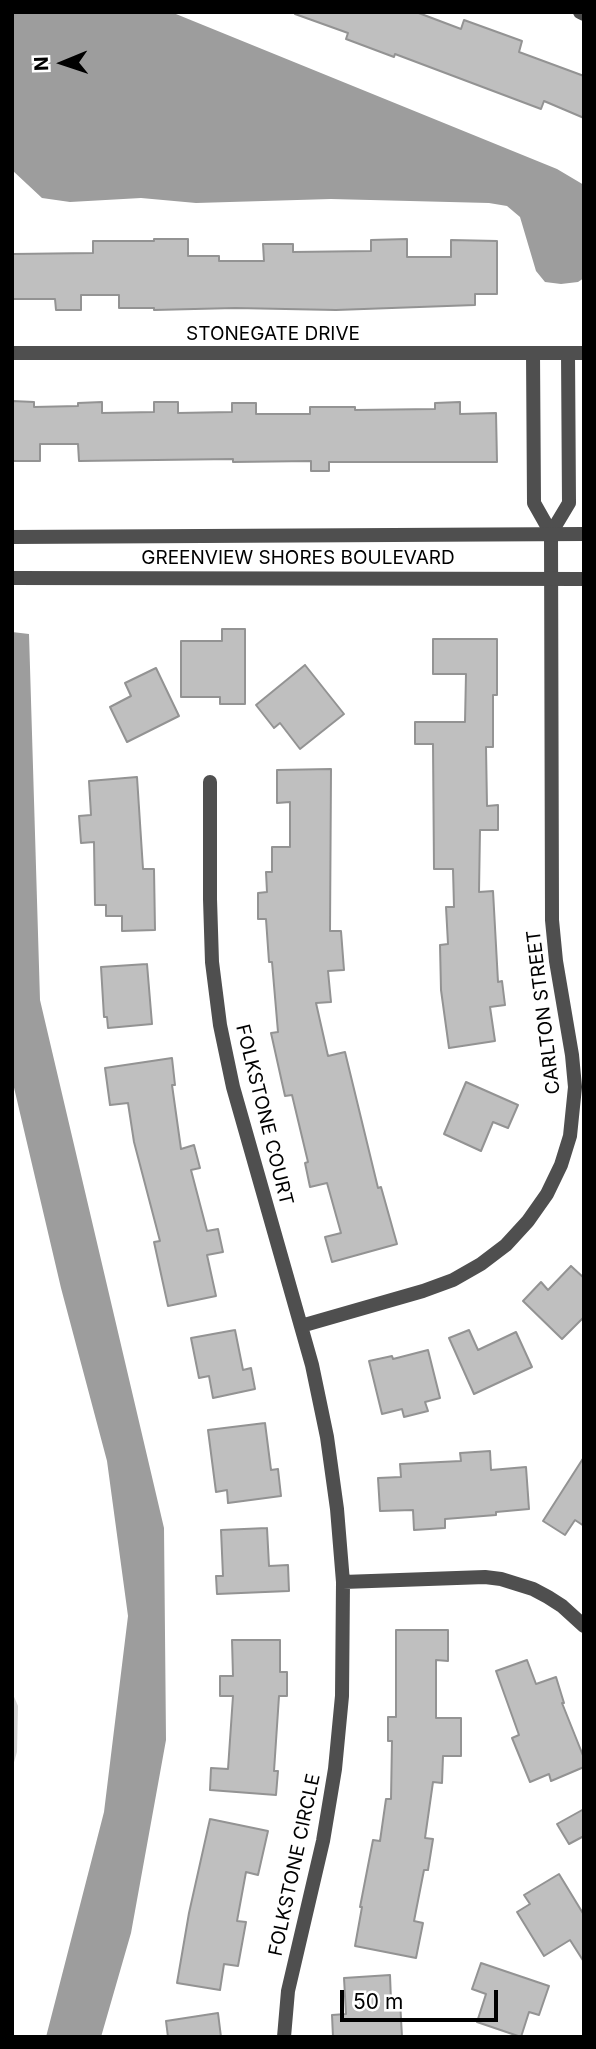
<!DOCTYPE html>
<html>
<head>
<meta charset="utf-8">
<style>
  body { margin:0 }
  #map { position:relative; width:596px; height:2049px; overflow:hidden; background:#fff; font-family:Inter,sans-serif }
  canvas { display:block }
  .frame { position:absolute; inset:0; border:14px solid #000; pointer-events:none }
  .north { position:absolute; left:28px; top:28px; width:70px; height:70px; -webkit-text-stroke:5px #fff; paint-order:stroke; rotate:268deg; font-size:19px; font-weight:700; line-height:28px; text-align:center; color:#000 }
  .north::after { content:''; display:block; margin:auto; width:24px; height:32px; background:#000; clip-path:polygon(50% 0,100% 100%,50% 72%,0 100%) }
  .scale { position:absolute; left:340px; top:1990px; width:158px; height:32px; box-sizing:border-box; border:4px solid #000; border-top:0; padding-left:9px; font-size:21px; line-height:24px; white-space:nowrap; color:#000; -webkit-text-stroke:5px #fff; paint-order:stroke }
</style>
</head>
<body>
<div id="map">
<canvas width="596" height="2049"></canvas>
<div class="frame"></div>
<div class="north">N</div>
<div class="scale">50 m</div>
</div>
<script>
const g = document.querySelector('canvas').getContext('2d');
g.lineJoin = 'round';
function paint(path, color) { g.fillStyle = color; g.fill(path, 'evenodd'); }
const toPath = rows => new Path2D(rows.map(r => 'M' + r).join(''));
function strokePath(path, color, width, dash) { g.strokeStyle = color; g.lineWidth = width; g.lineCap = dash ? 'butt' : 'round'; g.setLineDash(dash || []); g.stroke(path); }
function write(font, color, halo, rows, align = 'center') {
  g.font = font + ' Inter,sans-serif'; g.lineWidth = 5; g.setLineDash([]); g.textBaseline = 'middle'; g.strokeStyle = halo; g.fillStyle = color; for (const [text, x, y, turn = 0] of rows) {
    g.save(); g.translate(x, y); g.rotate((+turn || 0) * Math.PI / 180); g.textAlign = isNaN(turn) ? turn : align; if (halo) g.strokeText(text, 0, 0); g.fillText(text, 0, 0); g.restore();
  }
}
paint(toPath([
  [12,1692,18,1706,17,1752,12,1769]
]), '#d6d6d6');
paint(toPath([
  [12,12,171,12,557,169,584,185,584,278,578,282,561,284,545,282,536,271,520,217,507,206,489,203,331,199,196,203,141,198,70,202,42,198,12,170],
  [12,632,29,634,40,1000,164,1528,166,1740,131,1933,101,2037,46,2037,104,1812,128,1616,107,1461,61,1288,12,1079]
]), '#9d9d9d');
const building = toPath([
  [296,12,416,12,461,29,464,20,522,41,519,52,584,76,584,118,544,101,541,109,395,54,394,57,346,39,348,33,295,14,296,12],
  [154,239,188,239,188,256,219,256,219,261,264,261,263,244,293,244,293,252,371,251,371,240,407,239,407,257,451,257,451,240,497,241,497,294,475,294,475,305,336,310,235,308,154,310,154,308,119,308,119,295,81,295,81,310,56,310,55,299,13,299,13,254,93,253,93,241,154,241,154,239],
  [12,401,34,402,34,407,78,406,78,403,102,402,102,413,154,412,154,402,178,402,178,413,232,412,232,403,256,403,256,414,310,414,310,407,355,407,355,410,435,409,435,403,460,402,460,414,496,413,497,462,329,462,329,471,311,471,311,461,233,462,233,459,79,461,78,444,40,444,40,461,12,461,12,401],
  [222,629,245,629,245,704,220,704,220,697,181,697,181,641,222,641,222,629],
  [433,639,497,639,497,695,493,695,493,747,486,747,487,806,498,805,498,830,480,830,479,892,493,891,498,982,502,981,505,1005,490,1007,495,1041,449,1048,441,990,440,945,448,944,446,907,454,907,453,869,434,869,433,744,415,744,415,722,465,722,466,674,433,674,433,639],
  [305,665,344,714,300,749,280,723,274,728,256,705,305,665],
  [156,668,179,716,127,742,110,707,131,696,125,683,156,668],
  [331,769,330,931,341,931,344,970,328,971,331,1002,316,1003,328,1056,345,1052,378,1188,381,1187,397,1244,332,1262,325,1237,341,1233,327,1183,310,1187,305,1163,308,1162,292,1095,285,1096,271,1033,278,1032,272,962,269,962,266,919,258,919,258,893,267,892,266,872,272,872,272,847,290,847,290,802,277,803,277,770,331,769],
  [137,777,143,869,154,869,155,930,122,931,122,916,106,916,106,905,95,905,94,842,81,843,79,816,91,815,89,781,137,777],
  [147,964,152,1024,108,1028,107,1017,104,1017,101,967,147,964],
  [172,1058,175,1085,172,1085,181,1149,194,1145,200,1168,191,1170,207,1231,218,1229,223,1252,207,1255,216,1296,168,1306,154,1242,160,1241,134,1142,128,1103,110,1105,105,1068,172,1058],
  [466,1082,518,1105,508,1128,493,1122,481,1151,444,1134,466,1082],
  [571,1266,584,1278,584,1317,562,1339,523,1301,541,1282,548,1290,571,1266],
  [235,1330,243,1370,251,1368,255,1389,213,1398,209,1376,199,1378,191,1338,235,1330],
  [469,1330,478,1350,516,1332,532,1367,474,1394,449,1338,469,1330],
  [428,1350,440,1398,425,1402,428,1411,404,1417,402,1409,382,1414,369,1361,392,1356,393,1359,428,1350],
  [265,1423,271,1470,278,1469,281,1496,228,1503,227,1490,216,1492,208,1430,265,1423],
  [490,1451,491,1470,526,1467,529,1509,496,1512,496,1515,445,1519,445,1528,414,1530,413,1510,380,1511,378,1478,401,1477,400,1464,461,1461,460,1453,490,1451],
  [584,1457,584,1526,575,1520,565,1535,543,1521,584,1457],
  [267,1528,269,1566,288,1565,289,1591,217,1594,216,1576,223,1576,221,1530,267,1528],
  [396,1630,448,1630,448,1661,436,1660,436,1718,461,1718,461,1756,443,1756,442,1783,433,1782,425,1838,433,1839,428,1870,424,1870,414,1921,423,1923,416,1958,355,1946,362,1907,360,1907,373,1840,380,1841,386,1799,391,1799,392,1741,388,1741,388,1717,396,1717,396,1630],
  [232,1640,280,1640,280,1672,287,1672,287,1696,279,1696,274,1771,278,1771,276,1795,210,1790,211,1768,228,1769,233,1696,220,1696,220,1676,233,1676,232,1640],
  [527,1660,536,1684,556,1677,564,1703,562,1703,584,1758,584,1767,551,1781,549,1774,530,1782,512,1738,519,1735,496,1671,527,1660],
  [584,1809,584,1836,569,1844,557,1824,584,1809],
  [210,1819,268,1831,258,1875,246,1872,237,1921,246,1922,238,1966,224,1964,220,1990,177,1983,189,1913,210,1819],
  [559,1874,584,1915,584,1962,570,1940,544,1956,517,1912,530,1904,524,1895,559,1874],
  [481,1963,549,1986,539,2015,529,2012,521,2037,477,2022,486,1994,472,1989,481,1963],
  [390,1975,391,2001,400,2000,402,2037,333,2037,332,2015,346,2014,344,1978,390,1975],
  [218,2013,221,2037,168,2037,166,2021,218,2013]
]);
paint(building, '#bfbfbf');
strokePath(building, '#939393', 2);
strokePath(toPath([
  [580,12,584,14],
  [12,353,584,353],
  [551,533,569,503,568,353],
  [210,782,210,899,212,962,220,1025,233,1087,312,1365,327,1437,337,1509,343,1582,342,1696,335,1769,323,1841,288,1991,284,2037],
  [301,1326,423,1291,453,1280,481,1264,506,1245,528,1221,547,1194,561,1165,570,1136,575,1087,572,1055,556,961,552,920,551,533,534,503,533,353],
  [343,1582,485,1577,501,1579,533,1589,548,1597,562,1606,584,1626]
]), '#4f4f4f', 14);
strokePath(toPath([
  [12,537,584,534],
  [12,578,584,579]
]), '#4f4f4f', 14);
write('19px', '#000', '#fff', [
  ["STONEGATE DRIVE",273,334],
  ["GREENVIEW SHORES BOULEVARD",298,558],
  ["CARLTON STREET",544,1012,-97],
  ["FOLKSTONE COURT",264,1115,76],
  ["FOLKSTONE CIRCLE",295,1865,-78]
]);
</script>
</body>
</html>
